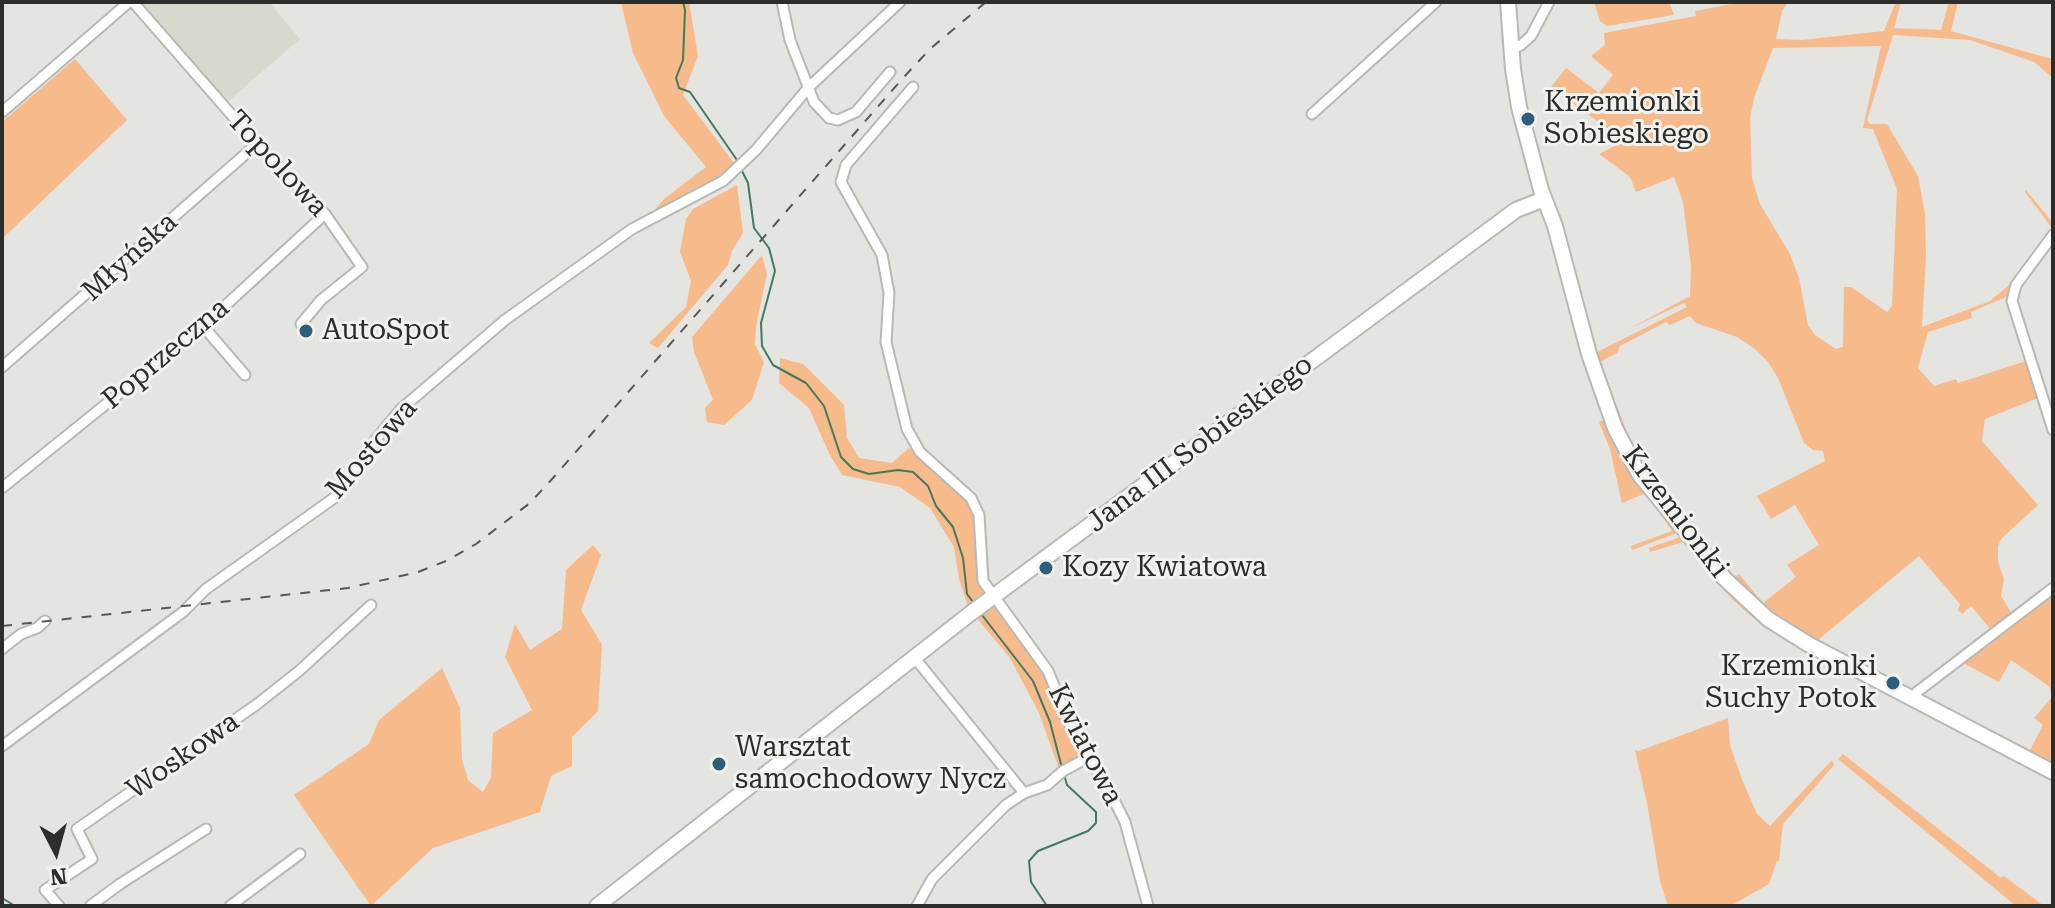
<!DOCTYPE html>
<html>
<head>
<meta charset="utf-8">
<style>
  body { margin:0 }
  #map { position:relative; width:2055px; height:908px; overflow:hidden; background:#e4e4e1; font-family:"Roboto Serif",serif }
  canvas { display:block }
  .frame { position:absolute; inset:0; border:4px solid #2d2d2b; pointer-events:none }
  .north { position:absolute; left:16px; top:812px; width:80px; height:80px; -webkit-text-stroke:6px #f1f2ee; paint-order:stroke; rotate:174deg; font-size:22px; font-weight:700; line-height:32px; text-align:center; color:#2d2d2b }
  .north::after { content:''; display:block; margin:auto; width:28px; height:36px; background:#2d2d2b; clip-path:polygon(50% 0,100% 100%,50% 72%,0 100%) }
</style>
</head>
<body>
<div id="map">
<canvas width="2055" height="908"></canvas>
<div class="frame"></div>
<div class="north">N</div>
</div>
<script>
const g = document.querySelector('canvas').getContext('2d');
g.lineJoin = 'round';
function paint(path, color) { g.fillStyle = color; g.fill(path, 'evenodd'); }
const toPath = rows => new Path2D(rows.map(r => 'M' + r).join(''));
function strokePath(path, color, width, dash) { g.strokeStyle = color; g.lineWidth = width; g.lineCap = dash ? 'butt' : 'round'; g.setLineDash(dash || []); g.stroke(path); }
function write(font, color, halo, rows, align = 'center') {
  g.font = font + ' "Roboto Serif",serif'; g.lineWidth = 6; g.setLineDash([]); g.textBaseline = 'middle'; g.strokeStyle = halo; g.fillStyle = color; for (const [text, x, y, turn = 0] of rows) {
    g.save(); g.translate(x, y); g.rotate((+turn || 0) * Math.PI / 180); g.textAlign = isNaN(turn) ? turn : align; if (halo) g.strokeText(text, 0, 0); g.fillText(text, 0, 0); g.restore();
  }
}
paint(toPath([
  [136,2,269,2,300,39,226,103]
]), '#d8d9ce');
paint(toPath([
  [621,2,689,2,698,56,683,95,734,163,726,171,686,197,652,213,664,199,706,167,664,116,633,53],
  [1594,2,1669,2,1674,15,1607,26,1600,21],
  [1742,2,1788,2,1782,11,1776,39,1802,40,1884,31,1896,2,1901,2,1894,28,1941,30,1949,2,1958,2,1951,31,2052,59,2053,56,2053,78,2034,62,1970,40,1893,35,1867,120,1870,124,1887,124,1918,176,1925,214,1926,256,1922,327,1990,301,2008,286,2052,228,2025,192,2026,190,2053,223,2053,232,2006,297,1971,312,1972,318,1928,332,1918,368,1934,386,1956,379,1958,383,2029,360,2047,417,2046,420,2038,398,1985,419,1982,441,2038,505,2002,538,1998,546,1998,562,2004,579,2001,596,2012,614,1991,630,1971,606,1962,614,1958,610,1960,604,1919,556,1818,640,1825,644,1821,646,1779,621,1736,585,1734,578,1739,574,1763,603,1796,577,1787,565,1819,545,1795,505,1771,519,1757,496,1825,461,1823,451,1813,450,1804,443,1778,378,1768,362,1755,349,1737,337,1696,323,1690,316,1670,325,1666,322,1620,346,1617,353,1600,362,1633,448,1631,452,1622,435,1595,357,1599,351,1687,307,1684,303,1631,328,1690,296,1691,266,1683,202,1674,177,1636,192,1630,177,1599,154,1624,141,1551,87,1566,68,1599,93,1613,75,1591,56,1605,45,1604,33,1696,16,1695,11],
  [1881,46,1863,128,1873,129,1897,189,1892,306,1887,312,1851,287,1844,287,1843,347,1836,349,1815,335,1808,325,1799,278,1790,254,1760,204,1752,178,1750,118,1754,98,1773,48],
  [75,59,127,120,2,239,2,122],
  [737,185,743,233,732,251,728,265,658,348,649,343,686,307,691,281,680,252,686,219,693,209],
  [762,255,767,274,756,326,755,344,764,362,752,400,724,425,707,422,705,408,713,400,694,352,692,337],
  [780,358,803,364,844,405,847,438,859,458,892,463,909,448,967,500,974,519,979,580,987,596,969,609,959,579,954,547,930,508,900,487,842,475,829,453,809,408,779,383],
  [1608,419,1661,510,1658,511,1646,493,1622,503,1610,449,1599,422],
  [1662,511,1680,532,1632,550,1631,546,1672,531,1659,512],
  [1683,536,1753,612,1751,616,1732,599,1683,542,1650,552,1649,548],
  [593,545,601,555,581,610,602,645,598,711,572,737,572,766,551,776,540,812,433,848,371,906,294,795,369,744,379,720,442,668,460,708,462,759,468,780,483,792,491,778,493,733,532,710,505,657,515,624,530,650,562,629,566,570],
  [2051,594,2053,596,2053,768,1981,730,1985,727,2030,750,2043,725,2034,718,2052,697,2050,687,2011,660,1999,682,1961,662],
  [993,606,1044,673,1083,757,1058,766,1039,713,1010,658,976,617],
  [1728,718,1730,745,1741,777,1757,814,1770,826,1832,760,1834,765,1783,824,1779,861,1777,861,1769,884,1730,906,1668,906,1660,881,1647,803,1635,750,1639,751],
  [1843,754,2001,878,2004,876,2044,906,2016,906,1838,759]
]), '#f6ba8b');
strokePath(toPath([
  [683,2,685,10,683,60,676,78,679,88,690,92,739,163],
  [741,169,748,183,754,228,769,248,775,271,761,323,762,346,773,365,806,383,824,406,841,457,853,469,869,474,898,470,913,472,928,486,936,506,953,527,963,558,967,594,973,602],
  [982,615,1033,681,1050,722,1062,768],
  [2,898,15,906],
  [1047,906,1031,882,1029,861,1038,851,1088,831,1096,823,1096,812,1067,785,1064,774]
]), '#417b5e', 2);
const street = toPath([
  [133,2,257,144,325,214,362,267,321,300,301,324],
  [782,2,790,40,814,102,829,118,838,120,856,112,890,72],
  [1511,49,1521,45,1531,36,1549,2],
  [913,87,846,165,841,182,882,255,889,293,886,342,907,429,920,452,971,498,979,515,983,581,1048,671,1070,725,1112,796,1125,822,1148,906],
  [2,112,129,2],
  [1312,114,1436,2],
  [2053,235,2016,285,2012,301,2053,430],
  [203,326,245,375],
  [2,367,257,144],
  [2,488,203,326,325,214],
  [2,649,21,634,37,628,45,621],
  [914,657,1024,793],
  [1913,699,1917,692,2053,588],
  [2,746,183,612,206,589,334,498,351,478,373,443,401,409,505,320,632,229,723,181,756,150,809,87,900,2],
  [59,906,45,890,92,859,77,829,256,705,299,671,371,605],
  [90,906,120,884,206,829],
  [230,906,300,854],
  [917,906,932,879,1006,805,1024,793,1047,785,1063,771,1089,757]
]);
const secondary = toPath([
  [1508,2,1513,69,1519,107,1541,190,1555,226,1589,354,1615,428,1639,474,1724,578,1768,619,1808,644,2053,772],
  [597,906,971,613,1516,210,1544,199]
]);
strokePath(street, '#b8b8b5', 13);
strokePath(secondary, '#b8b8b5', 18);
strokePath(street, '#fff', 9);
strokePath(secondary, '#fff', 14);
strokePath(toPath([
  [2,626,348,588,418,572,446,561,476,544,530,503,553,478,903,78,930,49,986,2]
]), '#575755', 2, [10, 10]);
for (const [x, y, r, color] of [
  [1528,119,8,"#2c5f7c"],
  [306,331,8,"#2c5f7c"],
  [1046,568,8,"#2c5f7c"],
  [1893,683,8,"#2c5f7c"],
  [719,764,8,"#2c5f7c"]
]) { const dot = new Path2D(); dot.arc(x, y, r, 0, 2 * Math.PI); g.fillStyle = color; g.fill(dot); strokePath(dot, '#f1f2ee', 3); }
write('28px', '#2d2d2b', '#f1f2ee', [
  ["Krzemionki",1544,103],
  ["Sobieskiego",1544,135],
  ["AutoSpot",322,331],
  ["Kozy Kwiatowa",1062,568],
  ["Krzemionki",1877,667,"right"],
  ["Suchy Potok",1877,699,"right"],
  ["Warsztat",735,748],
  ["samochodowy Nycz",735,780]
], 'left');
write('28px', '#2d2d2b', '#f1f2ee', [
  ["Topolowa",277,164,47],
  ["Młyńska",130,257,-42],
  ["Poprzeczna",166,354,-40],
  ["Jana III Sobieskiego",1200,444,-37],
  ["Mostowa",372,449,-49],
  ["Krzemionki",1675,512,53],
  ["Kwiatowa",1085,745,63],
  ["Woskowa",183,756,-35]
]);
</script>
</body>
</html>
